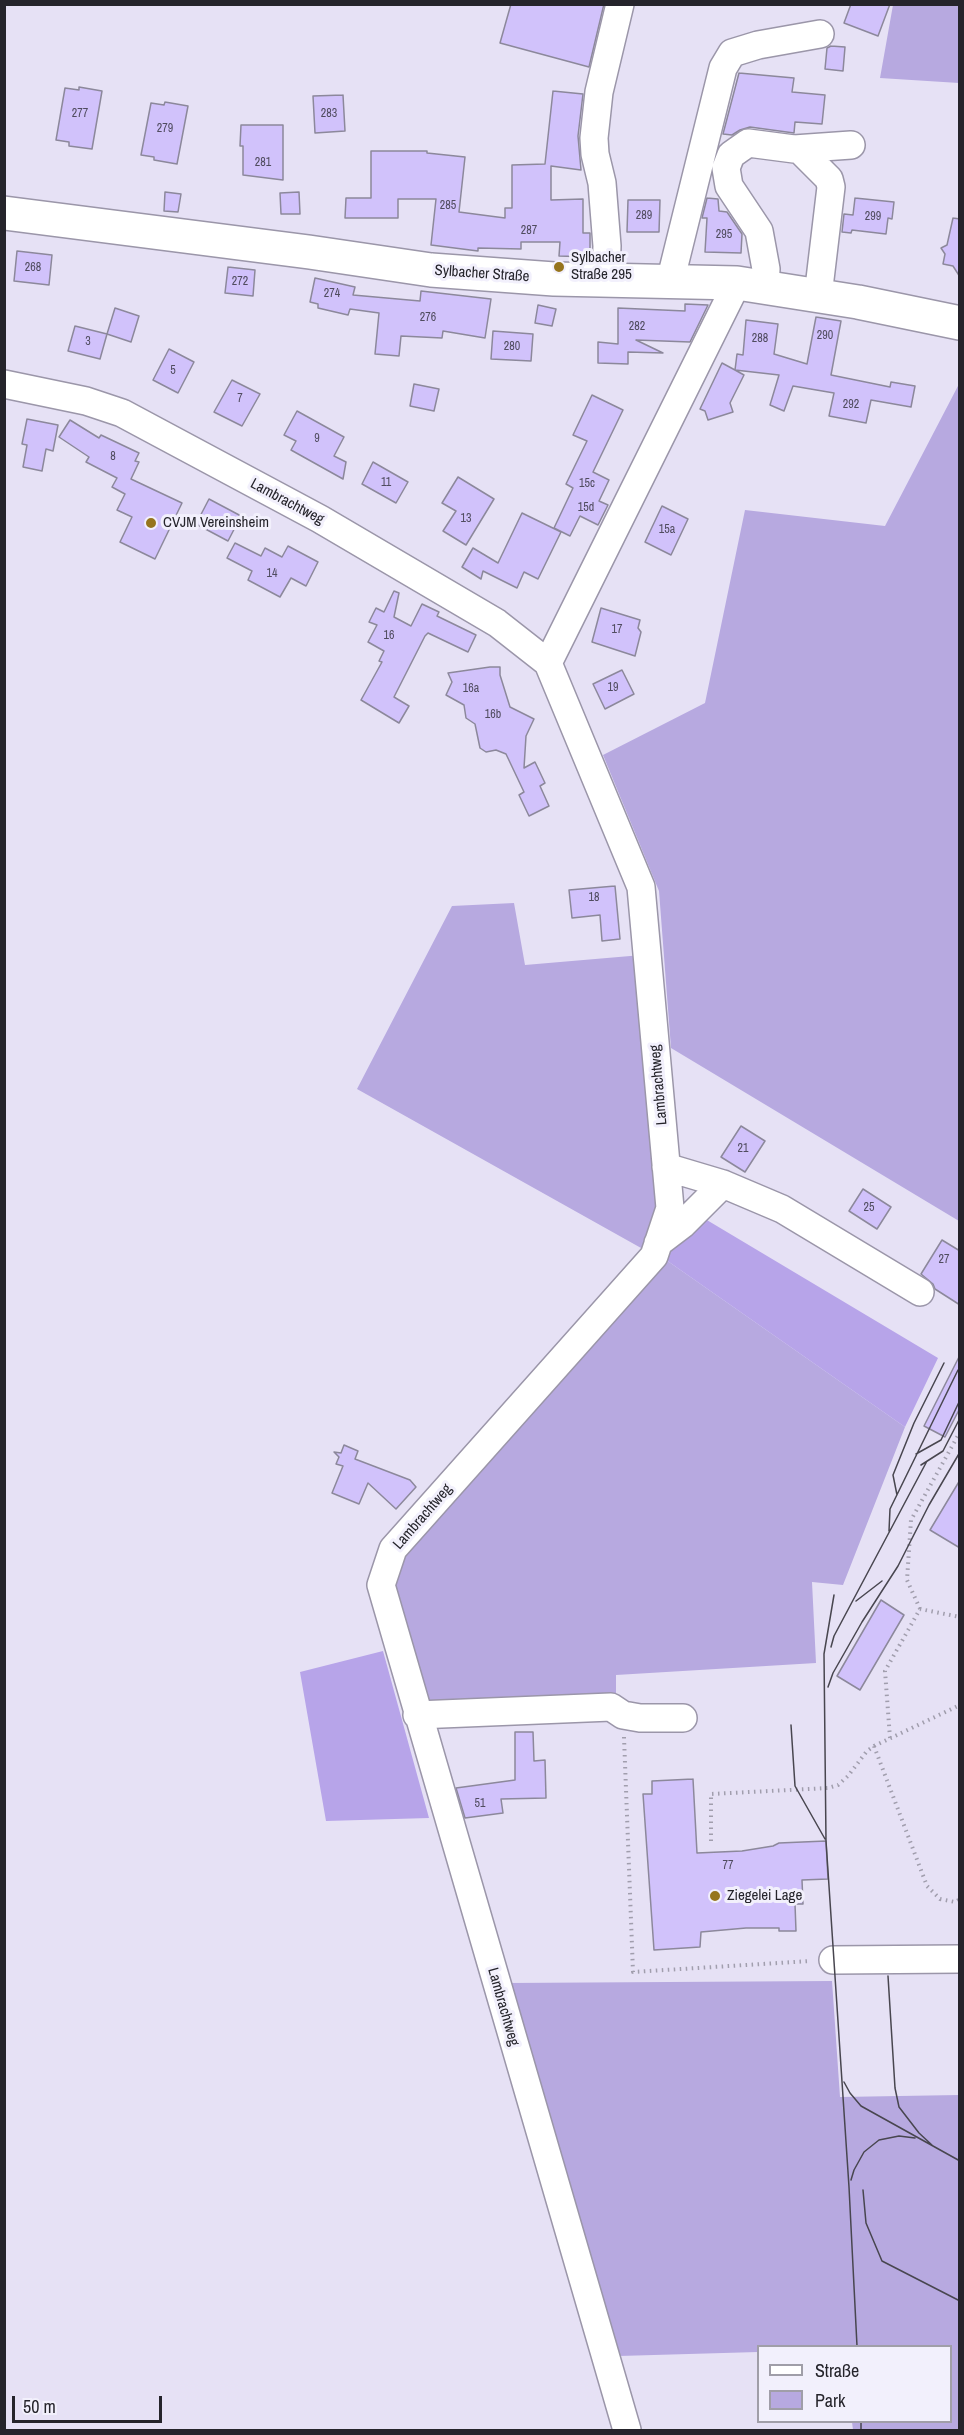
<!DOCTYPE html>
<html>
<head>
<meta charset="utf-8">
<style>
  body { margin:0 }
  #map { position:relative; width:964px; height:2435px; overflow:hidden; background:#e6e1f5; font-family:"Archivo Narrow",sans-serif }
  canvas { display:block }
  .frame { position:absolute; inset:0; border:6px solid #25242b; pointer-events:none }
  .legend { position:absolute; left:757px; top:2345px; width:195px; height:78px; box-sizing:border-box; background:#f2f0fc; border:2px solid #a09ea8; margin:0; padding:8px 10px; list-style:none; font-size:18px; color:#25242b }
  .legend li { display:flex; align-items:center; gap:12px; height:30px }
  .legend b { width:30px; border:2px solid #a09ea8 }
  .scale { position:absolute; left:12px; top:2396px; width:150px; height:27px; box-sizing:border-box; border:3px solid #25242b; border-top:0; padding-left:8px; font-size:18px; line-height:21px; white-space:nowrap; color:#25242b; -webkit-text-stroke:4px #f2f0fc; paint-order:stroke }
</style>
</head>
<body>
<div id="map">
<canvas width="964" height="2435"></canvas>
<div class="frame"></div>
<ul class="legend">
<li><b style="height:8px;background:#fff"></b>Straße</li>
<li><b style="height:16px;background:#b7a9e0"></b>Park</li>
</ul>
<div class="scale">50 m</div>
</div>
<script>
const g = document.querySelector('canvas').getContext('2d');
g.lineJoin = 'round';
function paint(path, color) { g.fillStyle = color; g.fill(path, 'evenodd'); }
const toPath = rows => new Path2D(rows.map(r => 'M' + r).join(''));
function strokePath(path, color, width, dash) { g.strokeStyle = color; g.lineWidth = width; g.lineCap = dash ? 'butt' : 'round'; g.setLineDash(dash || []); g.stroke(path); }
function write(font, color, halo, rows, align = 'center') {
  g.font = font + ' "Archivo Narrow",sans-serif'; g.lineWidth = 6; g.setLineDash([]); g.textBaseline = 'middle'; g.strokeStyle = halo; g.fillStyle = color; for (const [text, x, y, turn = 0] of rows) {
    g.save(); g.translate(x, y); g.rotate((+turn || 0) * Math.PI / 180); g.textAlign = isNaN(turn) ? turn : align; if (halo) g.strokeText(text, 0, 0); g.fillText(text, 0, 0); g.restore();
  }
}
paint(toPath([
  [893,5,959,5,959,83,880,78],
  [959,384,960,1221,959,1221,671,1048,659,891,603,755,705,703,745,510,885,526],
  [514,903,525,965,642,955,663,1186,650,1253,357,1089,452,906],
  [659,1255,905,1427,843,1585,812,1582,816,1663,616,1675,616,1703,421,1707,387,1586,400,1557],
  [832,1981,840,2097,959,2095,959,2430,853,2430,852,2422,950,2422,950,2346,758,2346,758,2352,619,2356,506,1983]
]), '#b7a9e0');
paint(toPath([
  [675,1201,938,1358,905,1427,659,1255],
  [383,1651,429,1818,326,1821,300,1672]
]), '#b7a4e9');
const building = toPath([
  [511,4,604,4,589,67,500,43,511,4],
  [851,4,890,4,878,36,844,23,851,4],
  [831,46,845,47,843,71,825,69,827,48,831,46],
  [739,73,794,78,792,92,825,95,822,124,795,122,794,133,750,127,740,130,732,135,723,134,739,73],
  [79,87,102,91,92,149,69,146,69,142,56,140,65,88,79,90,79,87],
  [553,91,583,94,578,136,581,170,551,166,551,200,583,199,583,233,590,233,590,257,559,256,560,242,521,242,521,249,478,248,478,251,431,245,436,199,398,199,398,218,345,218,346,198,371,198,371,151,427,151,427,153,465,157,459,212,505,218,505,208,512,208,512,165,545,164,553,91],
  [343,95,345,131,315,133,313,96,343,95],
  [165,102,188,106,177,164,154,160,154,157,141,155,151,103,164,105,165,102],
  [241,125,283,125,283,180,243,175,243,146,240,146,241,125],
  [165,192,181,194,178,212,164,211,165,192],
  [299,192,300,214,281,214,280,193,299,192],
  [707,198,718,199,719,211,727,212,742,234,741,253,705,252,707,218,702,218,707,198],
  [855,198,894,202,892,219,888,218,886,234,852,230,851,233,842,232,844,214,853,215,855,198],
  [628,200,660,200,659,232,627,232,628,200],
  [953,218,960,219,960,277,953,266,943,264,945,254,941,248,947,245,953,218],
  [17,251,52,255,49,285,14,281,17,251],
  [228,267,255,270,253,296,225,293,228,267],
  [315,278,355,287,353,295,420,301,421,291,491,299,485,338,443,331,442,338,401,336,399,356,375,354,379,313,350,309,348,315,318,308,318,304,310,302,315,278],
  [685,304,708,305,690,342,636,340,663,353,628,352,628,364,598,363,598,342,618,344,618,308,685,311,685,304],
  [538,305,556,309,552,326,535,323,538,305],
  [115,308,139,316,131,342,107,334,115,308],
  [816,317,841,321,831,375,890,387,891,382,915,386,911,407,871,400,866,423,829,416,834,393,793,386,784,411,770,405,779,375,735,370,744,375,730,403,733,412,708,420,705,411,700,409,722,363,735,370,737,354,743,355,746,320,778,324,774,354,807,364,816,317],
  [75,326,107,334,100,359,68,351,75,326],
  [493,331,533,334,531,361,491,359,493,331],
  [169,349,194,362,178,393,153,380,169,349],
  [232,380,260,394,242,426,214,412,232,380],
  [414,384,439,389,434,411,410,406,414,384],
  [592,395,623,410,593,472,609,480,599,501,608,505,598,525,580,516,570,536,554,528,573,488,566,484,587,441,573,435,592,395],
  [297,411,344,437,334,456,346,462,343,479,291,450,296,441,284,435,297,411],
  [27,419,58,425,53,451,46,449,42,471,23,467,27,445,22,444,27,419],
  [70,420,99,438,101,435,139,453,135,461,139,462,131,479,182,503,155,559,120,542,132,517,117,510,125,494,112,487,117,478,86,462,89,457,59,437,70,420],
  [373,462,408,482,396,503,362,484,373,462],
  [458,477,494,499,466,545,443,531,456,511,442,503,458,477],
  [209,499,241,516,228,541,196,524,209,499],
  [662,506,688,519,671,555,645,542,662,506],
  [522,513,561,532,538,579,524,572,517,588,483,571,481,579,462,567,473,548,498,563,522,513],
  [235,543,261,556,265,548,282,557,288,546,318,562,306,586,291,578,280,597,248,580,252,571,227,558,235,543],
  [394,591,399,593,394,617,411,626,422,604,439,612,437,616,476,635,468,652,428,633,425,636,394,697,409,706,399,723,361,700,382,662,379,661,384,651,368,642,377,625,369,622,376,608,384,612,394,591],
  [601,608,640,620,638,628,641,632,635,656,592,642,601,608],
  [490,667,500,667,500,675,510,707,534,719,526,736,524,768,535,762,545,783,540,786,549,806,529,816,519,795,524,792,506,754,496,750,486,752,480,748,475,724,466,718,464,705,446,695,452,682,448,673,490,667],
  [622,670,634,694,605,709,593,684,622,670],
  [615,886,620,939,602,941,600,915,572,918,569,890,615,886],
  [741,1126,765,1141,745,1172,721,1157,741,1126],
  [863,1189,891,1207,877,1229,849,1211,863,1189],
  [942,1240,960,1251,960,1305,935,1289,933,1284,921,1274,942,1240],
  [960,1355,960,1408,945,1437,924,1426,960,1355],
  [344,1445,358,1451,355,1459,410,1480,416,1487,396,1509,368,1483,359,1504,332,1493,343,1466,336,1464,339,1457,334,1452,341,1453,344,1445],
  [960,1480,960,1548,930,1530,960,1480],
  [881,1600,904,1615,860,1690,837,1676,881,1600],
  [515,1732,533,1732,534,1761,545,1760,546,1798,501,1799,503,1813,465,1818,456,1788,515,1780,515,1732],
  [693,1779,697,1853,742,1851,773,1846,779,1843,826,1841,828,1879,802,1880,803,1904,795,1904,796,1931,779,1931,779,1928,746,1928,701,1932,700,1947,654,1950,643,1794,652,1794,652,1781,693,1779]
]);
paint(building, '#d1c2fb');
strokePath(building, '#8c889b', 1.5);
const minor = toPath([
  [799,149,829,179,831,187,818,296],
  [606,280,607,246,602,183,595,154,594,138,599,92,620,4],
  [670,282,723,68,732,53,758,45,820,34],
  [765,288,766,269,759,231,729,186,726,168,731,155,748,143,794,149,851,145],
  [4,384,86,401,122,413,320,519,497,623,548,663,641,887,670,1208,654,1256,393,1549,381,1585,627,2430],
  [548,663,737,283],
  [666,1167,723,1184,782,1209,920,1292],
  [658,1243,683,1224,723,1184],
  [417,1715,611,1707,623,1715,640,1718,683,1718],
  [833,1960,960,1959]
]);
const major = toPath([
  [4,213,309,252,431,270,554,279,737,283,858,302,960,323]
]);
strokePath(minor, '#9b96a9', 30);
strokePath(major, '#9b96a9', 36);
strokePath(toPath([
  [920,1609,907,1580,911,1520,960,1432],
  [624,1737,633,1972,810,1961],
  [890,1738,885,1671,920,1609,960,1617],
  [874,1746,927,1886,940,1899,955,1902,960,1899],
  [711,1841,711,1794,828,1788,838,1785,848,1776,867,1751,874,1746,960,1705]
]), '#a19ead', 4, [1.5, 4.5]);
strokePath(minor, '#fff', 27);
strokePath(major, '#fff', 33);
strokePath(toPath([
  [916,1454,941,1440,960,1400],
  [921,1465,943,1451,960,1418],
  [897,1495,893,1475,914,1423,944,1363],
  [889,1531,890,1509,958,1370],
  [834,1595,824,1654,826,1841,849,2187,857,2346],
  [856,1601,882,1581],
  [831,1647,834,1636,927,1461],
  [828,1687,833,1673,862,1622,898,1566,929,1505,960,1452],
  [791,1725,795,1786,825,1839],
  [888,1976,895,2088,899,2107,919,2133,933,2146],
  [844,2082,850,2093,861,2106,960,2161],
  [851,2180,854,2170,864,2152,879,2140,899,2136,915,2138],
  [863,2190,866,2223,882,2261,960,2301],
  [861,2422,861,2430]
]), '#48464f', 1.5);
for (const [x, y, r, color] of [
  [559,267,6,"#96751d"],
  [151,523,6,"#96751d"],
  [715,1896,6,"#96751d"]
]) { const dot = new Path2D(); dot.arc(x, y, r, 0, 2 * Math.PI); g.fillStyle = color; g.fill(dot); strokePath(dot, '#f2f0fc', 2); }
write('12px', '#504c5f', null, [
  ["277",80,114],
  ["283",329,114],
  ["279",165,129],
  ["281",263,163],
  ["285",448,206],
  ["289",644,216],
  ["299",873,217],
  ["287",529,231],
  ["295",724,235],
  ["268",33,268],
  ["272",240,282],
  ["274",332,294],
  ["276",428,318],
  ["282",637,327],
  ["290",825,336],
  ["288",760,339],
  ["3",88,342],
  ["280",512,347],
  ["5",173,371],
  ["7",240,399],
  ["292",851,405],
  ["9",317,439],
  ["8",113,457],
  ["11",386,483],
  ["15c",587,484],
  ["15d",586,508],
  ["13",466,519],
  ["15a",667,530],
  ["14",272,574],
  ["17",617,630],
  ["16",389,636],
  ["19",613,688],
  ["16a",471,689],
  ["16b",493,715],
  ["18",594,898],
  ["21",743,1149],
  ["25",869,1208],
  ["27",944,1260],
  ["51",480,1804],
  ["77",728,1866]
]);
write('15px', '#25242b', '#f2f0fc', [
  ["Sylbacher",571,258],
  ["Straße 295",571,275],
  ["CVJM Vereinsheim",163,523],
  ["Ziegelei Lage",727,1896]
], 'left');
write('15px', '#25242b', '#f2f0fc', [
  ["Sylbacher Straße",482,274,4],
  ["Lambrachtweg",287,502,28],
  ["Lambrachtweg",659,1085,-95],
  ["Lambrachtweg",423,1517,-49],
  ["Lambrachtweg",503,2007,74]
]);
</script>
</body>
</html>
